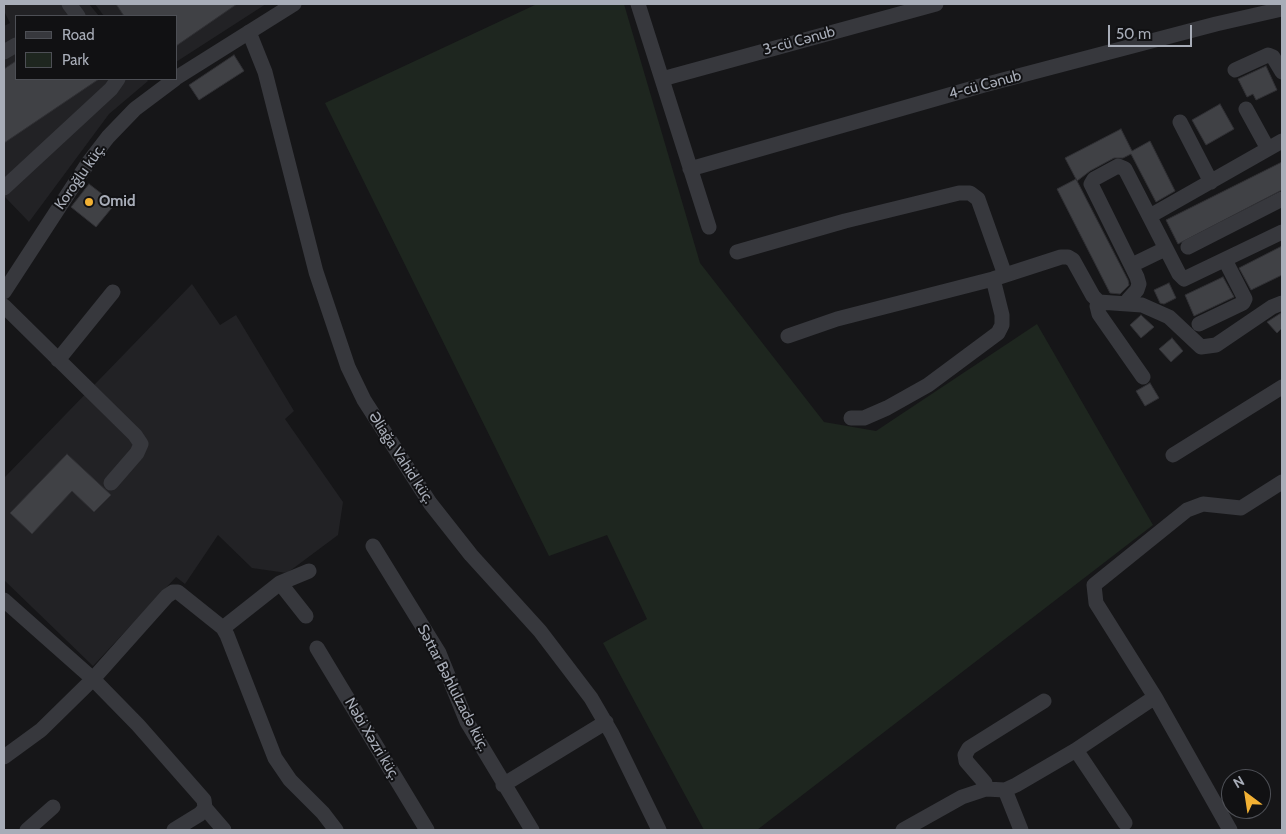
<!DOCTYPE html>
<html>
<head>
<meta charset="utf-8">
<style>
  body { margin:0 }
  #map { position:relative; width:1286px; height:834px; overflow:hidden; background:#161618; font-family:Cabin,sans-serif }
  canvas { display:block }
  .frame { position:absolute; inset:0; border:5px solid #a8adb8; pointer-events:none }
  .legend { position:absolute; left:15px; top:15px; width:162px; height:65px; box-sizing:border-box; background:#111113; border:1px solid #4d4f55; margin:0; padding:6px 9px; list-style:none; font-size:15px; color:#a8adb8 }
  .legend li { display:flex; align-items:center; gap:10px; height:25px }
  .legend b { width:25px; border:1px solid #4d4f55 }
  .north { position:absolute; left:1221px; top:769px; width:50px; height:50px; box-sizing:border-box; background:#111113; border:1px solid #4d4f55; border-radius:50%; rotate:329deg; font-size:14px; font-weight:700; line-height:20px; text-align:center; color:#a8adb8 }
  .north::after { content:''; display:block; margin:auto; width:18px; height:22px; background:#f2b134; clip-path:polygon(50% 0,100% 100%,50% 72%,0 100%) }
  .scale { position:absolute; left:1108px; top:25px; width:84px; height:22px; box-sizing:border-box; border:2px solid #a8adb8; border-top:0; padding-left:6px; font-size:15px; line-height:18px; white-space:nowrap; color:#a8adb8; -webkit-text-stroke:4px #111113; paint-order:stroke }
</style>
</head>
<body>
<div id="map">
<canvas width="1286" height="834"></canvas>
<div class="frame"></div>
<ul class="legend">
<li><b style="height:6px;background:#37383d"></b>Road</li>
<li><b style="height:14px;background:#1e261f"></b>Park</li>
</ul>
<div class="north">N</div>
<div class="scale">50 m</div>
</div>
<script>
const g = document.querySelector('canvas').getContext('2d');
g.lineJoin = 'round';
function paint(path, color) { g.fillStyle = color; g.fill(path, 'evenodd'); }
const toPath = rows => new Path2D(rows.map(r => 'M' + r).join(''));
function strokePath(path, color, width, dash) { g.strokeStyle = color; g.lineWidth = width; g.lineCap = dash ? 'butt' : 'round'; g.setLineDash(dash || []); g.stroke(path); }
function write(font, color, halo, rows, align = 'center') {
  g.font = font + ' Cabin,sans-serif'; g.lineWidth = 4; g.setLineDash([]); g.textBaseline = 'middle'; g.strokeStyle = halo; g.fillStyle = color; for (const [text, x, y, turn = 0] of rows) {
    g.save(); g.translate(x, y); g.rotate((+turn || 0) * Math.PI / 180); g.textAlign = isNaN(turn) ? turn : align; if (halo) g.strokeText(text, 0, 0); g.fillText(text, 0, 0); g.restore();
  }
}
paint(toPath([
  [4,4,89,4,99,16,16,16,16,79,146,79,148,81,109,114,29,222,4,196,4,26,10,23,4,11],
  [95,4,266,4,176,62,176,16,104,16],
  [192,284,220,325,236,315,294,411,285,419,343,502,338,535,287,573,252,568,218,535,185,584,176,577,93,666,4,580,4,478]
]), '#222225');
paint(toPath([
  [537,4,624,4,700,263,824,422,876,431,1037,324,1153,525,757,830,704,830,603,643,647,619,607,535,549,556,325,103]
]), '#1e261f');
const building = toPath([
  [116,4,237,4,176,46,176,16,124,16,116,4],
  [234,55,244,71,199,100,189,85,234,55],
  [16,61,16,79,99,79,4,143,4,69,16,61],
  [1266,66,1277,90,1256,100,1253,94,1247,97,1238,79,1266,66],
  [1220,104,1234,129,1206,145,1192,120,1220,104],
  [1121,129,1132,151,1150,141,1175,191,1156,202,1131,154,1123,158,1114,158,1090,171,1077,181,1065,158,1121,129],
  [1282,162,1282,190,1178,244,1166,220,1282,162],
  [1076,179,1128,280,1129,285,1120,294,1110,293,1057,189,1076,179],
  [89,184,115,204,96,227,71,207,89,184],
  [1282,246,1282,275,1251,290,1239,268,1282,246],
  [1223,277,1234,297,1194,316,1185,295,1223,277],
  [1169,283,1176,298,1164,304,1160,303,1154,290,1169,283],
  [1281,313,1282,328,1277,333,1267,322,1281,313],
  [1141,315,1154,327,1141,338,1130,325,1141,315],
  [1172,338,1183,351,1171,362,1159,349,1172,338],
  [1150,383,1159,398,1145,406,1136,391,1150,383],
  [67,454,111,495,94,512,72,491,32,534,10,513,67,454]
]);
paint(building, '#404145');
strokePath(building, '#303034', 1);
strokePath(toPath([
  [69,4,78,16],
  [638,4,709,227],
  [249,32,265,72,316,272,348,367,364,400,430,503,471,555,540,631,591,698,612,734,659,830],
  [4,52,16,45],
  [1235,70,1268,55,1273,57,1282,72],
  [176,78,294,4],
  [662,79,936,4],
  [1246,109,1268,149],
  [1180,122,1211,182],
  [690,169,984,85,1216,24,1282,9],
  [4,188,111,89,118,79],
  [1150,216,1282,141],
  [1188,247,1282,199],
  [737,252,845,221,959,193,970,193,978,199,1005,275],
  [1132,265,1165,249],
  [4,292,88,163,108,137,135,109,175,79],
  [1128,300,1137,290,1139,284,1137,277,1091,184,1094,179,1118,166,1125,169,1179,274,1184,279,1282,232],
  [1099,302,1097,306,1099,314,1143,377],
  [4,306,135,435,141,444,137,453,111,483],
  [1199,324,1243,303,1245,299,1225,260],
  [788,336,837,319,993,279,1061,257,1068,257,1073,260,1093,296,1099,302,1142,305,1169,317,1201,347,1216,345,1272,307,1282,303],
  [58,360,113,292],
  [851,418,864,418,887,408,928,385,998,333,1002,325,1002,315,993,279],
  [1173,455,1282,387],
  [373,546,439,653,467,722,532,830],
  [280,583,306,616],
  [4,600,93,679,167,596,173,592,178,592,223,628,227,635,275,758,290,780,323,813,336,830],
  [223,628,280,583,309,571],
  [317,648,427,830],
  [1076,750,1125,823],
  [4,757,41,730,93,679,138,725,204,800,205,808,200,814,174,830],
  [503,785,606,722],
  [986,789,985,783,966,761,965,755,969,748,1044,701],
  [1005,790,1021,830],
  [205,808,224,830],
  [27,830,53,807],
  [903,830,962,797,986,789,1005,790,1016,785,1076,750,1155,697],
  [1230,830,1155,697,1096,603,1094,585,1187,510,1203,504,1241,508,1282,482]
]), '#37383d', 15);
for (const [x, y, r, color] of [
  [89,202,5,"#f2b134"]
]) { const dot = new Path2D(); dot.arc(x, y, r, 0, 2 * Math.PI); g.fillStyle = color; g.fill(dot); strokePath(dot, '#111113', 2); }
write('15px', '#a8adb8', '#111113', [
  ["3-cü Cənub",799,41,-15],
  ["4-cü Cənub",985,85,-15],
  ["Koroğlu küç.",80,177,-55],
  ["Əliağa Vahid küç.",401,458,57],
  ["Səttar Bəhlulzadə küç.",453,688,63],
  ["Nəbi Xəzri küç.",372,739,59]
]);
write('bold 15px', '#a8adb8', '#111113', [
  ["Omid",99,202]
], 'left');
</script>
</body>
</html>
